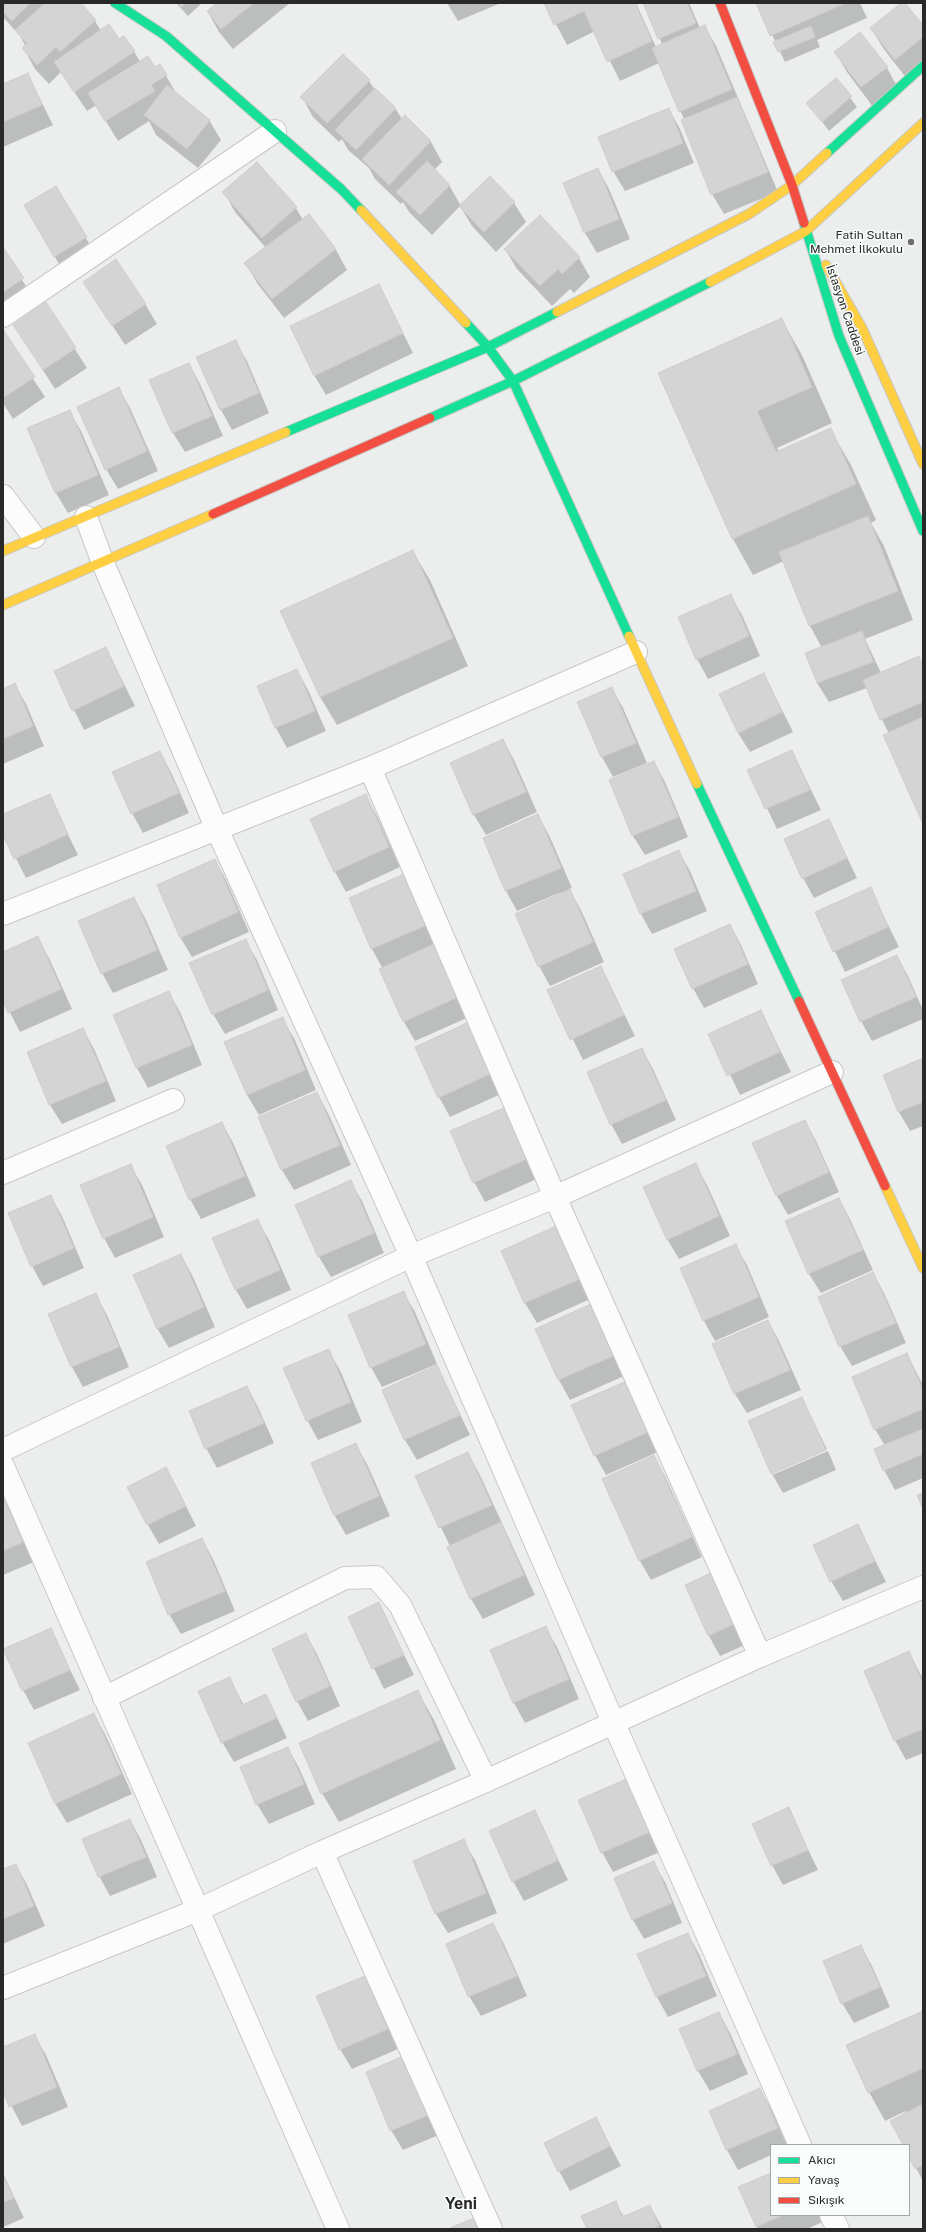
<!DOCTYPE html>
<html>
<head>
<meta charset="utf-8">
<style>
  body { margin:0 }
  #map { position:relative; width:926px; height:2232px; overflow:hidden; background:#eceeed; font-family:"Public Sans",sans-serif }
  canvas { display:block }
  .frame { position:absolute; inset:0; border:4px solid #282928; pointer-events:none }
  .legend { position:absolute; left:770px; top:2144px; width:140px; height:72px; box-sizing:border-box; background:#f8fcfa; border:1px solid #a5a8a6; margin:0; padding:5px 7px; list-style:none; font-size:12px; color:#282928 }
  .legend li { display:flex; align-items:center; gap:8px; height:20px }
  .legend b { width:20px; border:1px solid #a5a8a6 }
</style>
</head>
<body>
<div id="map">
<canvas width="926" height="2232"></canvas>
<div class="frame"></div>
<ul class="legend">
<li><b style="height:5px;background:#16e098"></b>Akıcı</li>
<li><b style="height:5px;background:#ffcf43"></b>Yavaş</li>
<li><b style="height:5px;background:#f24e42"></b>Sıkışık</li>
</ul>
</div>
<script>
const g = document.querySelector('canvas').getContext('2d');
g.lineJoin = 'round';
function paint(path, color) { g.fillStyle = color; g.fill(path, 'evenodd'); }
const toPath = rows => new Path2D(rows.map(r => 'M' + r).join(''));
function strokePath(path, color, width, dash) { g.strokeStyle = color; g.lineWidth = width; g.lineCap = dash ? 'butt' : 'round'; g.setLineDash(dash || []); g.stroke(path); }
function write(font, color, halo, rows, align = 'center') {
  g.font = font + ' "Public Sans",sans-serif'; g.lineWidth = 3; g.setLineDash([]); g.textBaseline = 'middle'; g.strokeStyle = halo; g.fillStyle = color; for (const [text, x, y, turn = 0] of rows) {
    g.save(); g.translate(x, y); g.rotate((+turn || 0) * Math.PI / 180); g.textAlign = isNaN(turn) ? turn : align; if (halo) g.strokeText(text, 0, 0); g.fillText(text, 0, 0); g.restore();
  }
}
paint(toPath([
  [3,3,79,3,95,21,101,31,119,40,134,51,140,62,155,68,160,65,177,95,209,120,221,140,198,168,156,135,149,121,118,141,96,105,87,111,61,72,49,84,35,69,24,49,26,47,20,36,3,17],
  [176,3,202,3,188,16],
  [219,3,290,3,233,49,219,32,208,12],
  [447,3,501,3,458,21],
  [545,3,636,3,656,47,662,44,644,3,689,3,700,28,705,27,716,46,778,192,724,214,712,194,684,119,659,63,620,81,595,31,567,45],
  [757,3,860,3,867,18,817,40,820,47,785,62],
  [904,3,923,27,923,66,907,79,883,48,871,28],
  [860,34,887,68,898,88,873,107,847,72,835,52],
  [28,75,53,125,3,147,3,85],
  [836,79,857,107,829,131,808,103],
  [369,81,375,90,395,108,402,119,405,116,431,142,442,162,434,170,449,185,461,206,490,178,514,203,526,222,496,252,472,226,460,206,432,235,409,212,403,202,401,204,375,179,369,168,348,150,342,139,339,142,313,117,302,97],
  [669,109,680,129,694,163,625,191,613,171],
  [257,163,296,208,303,220,309,216,336,250,347,270,284,318,257,283,246,263,266,248,235,212,224,192],
  [598,169,609,189,630,239,597,253,585,233,564,184],
  [56,187,97,257,66,276,25,206],
  [3,249,34,299,3,319],
  [505,249,579,258,590,277,574,293,570,289,552,306,517,269],
  [84,282,145,304,157,324,125,345],
  [379,285,413,353,326,395,314,375],
  [46,304,87,368,55,389,14,325],
  [781,319,802,355,832,423,777,448,779,452,830,429,851,465,876,520,871,523,884,546,913,620,865,639,881,673,918,657,923,666,923,821,889,734,867,688,829,702,817,683,822,648,810,626,784,561,753,575,733,539,659,374],
  [3,333,45,397,13,419,3,403],
  [235,342,247,361,269,413,232,430,221,410,198,357],
  [189,364,200,384,223,436,185,452,173,433,151,381],
  [119,389,130,408,158,471,118,489,106,469],
  [69,411,81,431,109,495,68,513,56,493,28,429],
  [413,552,430,580,468,666,337,725,320,697],
  [730,595,742,615,760,656,708,679,697,659],
  [106,648,135,706,84,730,55,672],
  [297,670,308,690,326,731,287,748,276,728,258,686],
  [764,674,793,732,750,752,738,733],
  [15,685,26,704,44,746,3,764,3,690],
  [612,688,623,708,647,763,613,777,602,757,579,702],
  [503,740,514,760,537,812,486,835,474,815,451,763],
  [792,751,821,810,777,829,749,771],
  [160,752,171,772,189,813,143,833,132,813],
  [654,762,665,782,688,837,645,855,633,836,610,781],
  [49,795,78,855,26,878,3,833,3,815],
  [366,796,377,816,400,867,346,892,335,872,312,819],
  [538,816,549,835,572,888,569,889,581,910,604,962,550,986,539,966,559,893,517,911,506,891,484,839],
  [829,820,857,878,814,898,803,878],
  [679,852,690,871,707,911,652,934,641,914,624,875],
  [215,860,226,880,249,932,192,957,180,937],
  [404,875,469,1017,415,1041,404,1022,383,969,372,949,350,899],
  [870,889,899,947,845,972,816,913],
  [134,898,145,918,168,970,113,993,102,973],
  [730,925,741,945,758,984,704,1008,693,988],
  [37,938,49,958,72,1009,20,1032,3,999,3,953],
  [245,940,257,960,278,1010,225,1034,213,1014],
  [897,956,908,976,923,1010,923,1019,872,1041,861,1021],
  [601,967,635,1036,583,1060,549,991],
  [169,993,180,1012,202,1065,148,1088,137,1068,115,1016],
  [761,1011,791,1072,740,1095,710,1034],
  [282,1019,294,1038,316,1090,259,1115,247,1095,225,1043],
  [468,1023,503,1093,450,1117,439,1097],
  [83,1029,94,1049,116,1101,62,1124,50,1105,28,1052],
  [642,1049,653,1069,676,1120,622,1144,611,1124],
  [923,1059,923,1126,910,1131,899,1112],
  [317,1093,328,1113,351,1165,294,1190,282,1170,260,1118],
  [505,1108,539,1178,485,1202,474,1182],
  [805,1121,816,1141,839,1192,788,1215,777,1196],
  [222,1123,233,1143,256,1196,201,1219,190,1199],
  [130,1165,142,1185,164,1237,115,1258,104,1238],
  [696,1165,707,1185,730,1236,679,1259,667,1239],
  [350,1181,362,1201,384,1253,331,1277,319,1257,296,1205],
  [51,1197,62,1216,84,1268,43,1286,32,1266],
  [839,1199,850,1219,873,1270,821,1293,809,1274,786,1222],
  [257,1220,269,1240,291,1290,247,1309,236,1290,214,1239],
  [556,1227,590,1299,537,1323,525,1303,502,1251],
  [735,1245,747,1265,769,1317,715,1341,704,1321,681,1269],
  [181,1255,192,1275,215,1327,169,1348,157,1328],
  [873,1273,884,1293,906,1343,852,1366,840,1346,819,1297],
  [403,1292,415,1312,437,1364,382,1387,371,1367],
  [96,1295,107,1315,129,1367,83,1387,72,1367,49,1314],
  [591,1305,602,1325,624,1376,570,1400,559,1380,536,1329],
  [768,1321,779,1341,801,1390,747,1413,735,1394,713,1344],
  [328,1350,340,1370,362,1422,318,1440,307,1420],
  [907,1354,923,1385,923,1478,895,1490,884,1470,885,1446,875,1429],
  [437,1366,470,1435,417,1460,405,1440,383,1391],
  [627,1382,660,1451,606,1475,595,1455],
  [247,1387,258,1407,274,1443,217,1468,206,1448],
  [802,1399,827,1449,772,1472,772,1475,828,1451,836,1470,783,1493,772,1474,749,1422],
  [356,1445,367,1464,390,1516,346,1535,335,1516],
  [467,1453,479,1473,535,1595,483,1619,471,1599,448,1547,450,1546,416,1476],
  [654,1457,665,1476,702,1557,651,1580,640,1561,603,1480],
  [177,1488,196,1526,159,1544,148,1525],
  [5,1501,16,1521,34,1562,3,1575,3,1502],
  [858,1526,886,1582,843,1601,831,1581],
  [202,1539,213,1559,235,1611,181,1634,169,1614],
  [686,1586,722,1595,745,1645,720,1656,709,1636],
  [379,1604,414,1675,384,1689,349,1617],
  [545,1627,557,1647,579,1699,525,1723,514,1703,491,1651],
  [50,1629,80,1690,34,1710,23,1690],
  [306,1635,317,1654,340,1706,308,1721,297,1701],
  [909,1652,923,1679,923,1753,906,1760,895,1740],
  [229,1679,244,1705,266,1695,287,1738,234,1762,222,1742],
  [418,1692,434,1720,456,1769,339,1822,322,1793],
  [94,1715,105,1734,132,1794,67,1823,55,1803],
  [288,1748,299,1768,315,1804,269,1824,257,1804],
  [629,1779,662,1851,613,1872,602,1852],
  [788,1808,818,1870,783,1885,772,1865],
  [535,1812,568,1880,524,1901,513,1881],
  [130,1820,141,1840,157,1877,110,1896,99,1876],
  [463,1841,475,1860,497,1913,448,1933,436,1914,414,1862],
  [653,1862,665,1882,682,1923,644,1939,633,1920],
  [16,1865,27,1885,45,1926,3,1944,3,1870],
  [493,1924,504,1944,527,1996,481,2016,469,1996,447,1944],
  [688,1934,699,1954,717,1996,668,2017,657,1997,639,1955],
  [861,1946,872,1966,890,2007,854,2023,842,2003],
  [364,1977,376,1997,398,2049,352,2069,340,2049],
  [923,2012,923,2181,909,2155,909,2145,904,2145,906,2111,885,2121,869,2092],
  [719,2013,730,2033,748,2074,710,2091,698,2071,681,2029],
  [34,2035,46,2055,68,2107,22,2126,3,2090,3,2048],
  [405,2056,441,2134,403,2150,391,2130],
  [760,2089,771,2109,787,2145,771,2145,771,2155,738,2170,727,2150,710,2111],
  [596,2119,621,2166,570,2191,559,2171],
  [3,2173,24,2218,3,2227],
  [771,2174,771,2215,825,2215,827,2220,807,2229,758,2229,757,2227],
  [615,2202,624,2217,650,2206,663,2229,588,2229]
]), '#0003');
const building = toPath([
  [3,3,30,3,12,21,3,12,3,3],
  [45,3,81,3,96,20,60,52,56,47,37,65,22,48,27,44,15,30,45,3],
  [178,3,186,3,181,7,178,3],
  [217,3,254,3,221,29,207,11,217,3],
  [544,3,635,3,652,41,607,62,584,11,554,25,544,3],
  [643,3,687,3,696,23,658,39,643,3],
  [756,3,846,3,770,36,756,3],
  [901,3,905,3,923,25,923,37,895,60,870,28,901,3],
  [109,24,119,39,124,36,135,51,74,92,54,62,109,24],
  [705,25,732,89,679,112,652,48,705,25],
  [811,26,815,37,778,52,773,42,811,26],
  [860,32,888,67,861,87,834,52,860,32],
  [343,54,370,80,327,123,300,97,343,54],
  [148,56,155,67,160,64,167,75,151,85,155,91,105,121,88,93,148,56],
  [28,73,42,105,3,122,3,84,28,73],
  [836,78,852,96,822,122,806,103,836,78],
  [167,85,210,120,187,149,144,115,167,85],
  [375,88,396,108,356,150,335,130,375,88],
  [737,97,768,172,711,195,681,120,737,97],
  [669,108,683,143,612,172,598,137,669,108],
  [405,115,431,141,389,185,362,159,405,115],
  [427,161,450,185,420,215,396,192,427,161],
  [257,162,297,207,262,238,222,192,257,162],
  [598,168,619,219,584,233,563,183,598,168],
  [490,176,515,202,484,232,459,206,490,176],
  [56,186,87,237,54,257,24,205,56,186],
  [309,214,336,249,272,299,244,263,309,214],
  [540,215,580,257,562,274,558,269,540,286,504,249,540,215],
  [3,247,24,278,3,292,3,247],
  [116,259,146,304,112,326,83,282,116,259],
  [379,284,403,333,314,376,290,326,379,284],
  [46,302,76,348,43,370,13,325,46,302],
  [782,318,812,387,757,411,776,452,831,428,856,484,732,539,658,373,782,318],
  [4,331,35,377,3,398,3,332,4,331],
  [236,340,259,393,220,410,196,357,236,340],
  [189,363,212,416,172,433,149,380,189,363],
  [119,387,147,451,105,470,77,407,119,387],
  [70,410,98,475,55,493,27,428,70,410],
  [868,516,898,591,809,626,779,552,868,516],
  [413,550,453,638,320,697,280,611,413,550],
  [731,594,749,636,696,660,678,617,731,594],
  [862,631,873,662,817,683,805,653,862,631],
  [106,647,124,686,72,711,54,671,106,647],
  [919,656,923,666,923,702,880,720,863,680,919,656],
  [297,669,315,711,275,728,257,686,297,669],
  [764,673,782,712,738,733,719,694,764,673],
  [15,683,33,726,3,739,3,689,15,683],
  [612,687,636,743,601,757,577,702,612,687],
  [923,717,923,824,883,735,923,717],
  [503,739,526,792,473,815,450,763,503,739],
  [792,750,810,790,765,809,747,770,792,750],
  [160,751,179,793,131,814,112,772,160,751],
  [654,761,678,817,632,836,609,780,654,761],
  [50,794,68,834,14,859,3,835,3,814,50,794],
  [366,794,389,847,334,872,310,819,366,794],
  [538,814,561,868,505,891,483,838,538,814],
  [829,819,847,858,802,879,784,839,829,819],
  [679,850,696,891,640,914,623,874,679,850],
  [215,859,238,912,180,938,157,885,215,859],
  [404,874,427,925,371,949,349,898,404,874],
  [871,887,888,927,833,952,815,912,871,887],
  [570,889,593,942,538,967,515,914,570,889],
  [134,897,157,950,101,974,78,921,134,897],
  [730,924,748,964,692,989,674,949,730,924],
  [38,936,61,989,8,1013,3,1001,3,952,38,936],
  [246,939,268,990,212,1015,189,963,246,939],
  [434,944,458,997,403,1022,379,969,434,944],
  [897,955,916,997,860,1022,841,980,897,955],
  [601,966,624,1015,570,1040,547,990,601,966],
  [169,991,192,1045,136,1068,113,1015,169,991],
  [761,1010,780,1052,727,1076,708,1034,761,1010],
  [283,1017,305,1070,247,1095,224,1042,283,1017],
  [469,1022,492,1073,438,1098,415,1047,469,1022],
  [83,1028,106,1081,49,1105,27,1052,83,1028],
  [642,1048,666,1100,610,1125,587,1072,642,1048],
  [923,1058,923,1102,898,1112,883,1075,923,1058],
  [317,1092,340,1145,281,1170,258,1117,317,1092],
  [506,1107,529,1158,473,1183,450,1131,506,1107],
  [805,1120,829,1172,776,1196,752,1143,805,1120],
  [222,1122,245,1176,189,1200,166,1146,222,1122],
  [696,1163,719,1216,667,1240,643,1187,696,1163],
  [131,1164,153,1217,103,1239,80,1185,131,1164],
  [351,1180,374,1233,318,1257,295,1205,351,1180],
  [51,1195,74,1248,31,1267,8,1213,51,1195],
  [839,1198,863,1250,808,1274,785,1221,839,1198],
  [258,1219,280,1270,235,1290,212,1238,258,1219],
  [556,1226,580,1279,524,1303,501,1251,556,1226],
  [736,1244,759,1297,703,1321,680,1268,736,1244],
  [181,1254,204,1307,157,1329,133,1275,181,1254],
  [873,1272,896,1323,839,1347,818,1297,873,1272],
  [404,1291,426,1344,370,1368,348,1315,404,1291],
  [96,1293,119,1347,71,1367,48,1314,96,1293],
  [591,1304,613,1356,558,1380,535,1329,591,1304],
  [768,1320,790,1370,734,1394,712,1344,768,1320],
  [329,1349,351,1402,306,1421,283,1368,329,1349],
  [907,1353,923,1390,923,1409,874,1430,852,1377,907,1353],
  [437,1365,460,1415,404,1440,382,1390,437,1365],
  [627,1381,650,1431,594,1456,571,1405,627,1381],
  [247,1386,264,1423,205,1449,189,1411,247,1386],
  [802,1397,826,1450,771,1474,748,1421,802,1397],
  [923,1429,923,1454,883,1471,874,1449,923,1429],
  [356,1443,379,1496,334,1516,311,1463,356,1443],
  [468,1452,492,1505,439,1528,415,1476,468,1452],
  [654,1455,692,1537,639,1561,602,1479,654,1455],
  [166,1467,186,1506,147,1525,127,1487,166,1467],
  [923,1493,923,1509,917,1495,923,1493],
  [5,1500,23,1542,3,1551,3,1501,5,1500],
  [501,1522,524,1575,470,1599,447,1547,501,1522],
  [858,1524,875,1561,830,1582,813,1545,858,1524],
  [202,1538,225,1591,168,1615,146,1562,202,1538],
  [711,1573,734,1624,708,1636,685,1585,711,1573],
  [379,1602,404,1655,372,1669,348,1617,379,1602],
  [546,1626,569,1679,513,1703,490,1650,546,1626],
  [51,1628,70,1670,22,1691,3,1649,51,1628],
  [306,1633,330,1686,296,1702,272,1649,306,1633],
  [909,1651,923,1684,923,1729,894,1741,864,1671,909,1651],
  [230,1677,242,1705,266,1694,277,1718,221,1743,198,1691,230,1677],
  [418,1690,440,1740,321,1794,299,1743,418,1690],
  [94,1713,121,1774,55,1804,28,1743,94,1713],
  [288,1747,304,1784,256,1805,240,1767,288,1747],
  [629,1778,652,1831,601,1853,578,1800,629,1778],
  [789,1807,808,1850,771,1866,752,1824,789,1807],
  [535,1810,558,1860,512,1882,489,1831,535,1810],
  [130,1819,146,1857,98,1877,82,1839,130,1819],
  [464,1839,486,1893,435,1914,413,1861,464,1839],
  [654,1861,672,1903,632,1920,614,1878,654,1861],
  [16,1864,34,1906,3,1919,3,1869,16,1864],
  [493,1923,517,1976,468,1997,446,1944,493,1923],
  [688,1933,706,1976,656,1997,637,1954,688,1933],
  [861,1945,880,1987,841,2004,823,1961,861,1945],
  [365,1976,388,2029,339,2050,316,1996,365,1976],
  [923,2011,923,2068,868,2093,846,2045,923,2011],
  [719,2012,737,2054,697,2071,679,2029,719,2012],
  [35,2034,57,2087,9,2107,3,2092,3,2047,35,2034],
  [406,2055,431,2114,390,2131,366,2072,406,2055],
  [760,2088,778,2128,726,2150,709,2111,760,2088],
  [923,2104,923,2165,915,2169,909,2157,909,2145,903,2145,890,2121,923,2104],
  [596,2117,610,2146,558,2172,544,2143,596,2117],
  [771,2173,771,2215,783,2215,756,2227,738,2187,771,2173],
  [3,2175,14,2198,3,2202,3,2175],
  [616,2201,622,2217,650,2205,659,2226,652,2229,587,2229,581,2216,616,2201],
  [483,2214,490,2229,448,2229,483,2214]
]);
paint(building, '#d4d4d4');
strokePath(building, '#cdcdcd', 1);
const street = toPath([
  [3,316,275,131],
  [3,496,34,537],
  [86,517,103,563,216,827,411,1256,614,1724,800,2145],
  [370,768,555,1197,760,1656],
  [3,914,370,768,636,652],
  [3,1173,173,1100],
  [3,1450,411,1256,555,1197,832,1072],
  [3,1466,338,2229],
  [104,1698,345,1578,376,1577,400,1605,486,1781],
  [322,1852,491,2229],
  [3,1988,198,1910,322,1852,486,1781,760,1656,923,1587],
  [831,2215,838,2229]
]);
const fast = toPath([
  [115,3,166,36,341,189,361,210],
  [827,153,923,66],
  [804,223,839,336,923,531],
  [466,323,488,347,513,381,629,636],
  [430,418,513,381,710,282],
  [286,432,488,347,557,312],
  [697,784,799,1001]
]);
const slow = toPath([
  [361,210,466,323],
  [826,265,862,328,923,464],
  [710,282,806,231,923,123],
  [557,312,749,214,792,185,827,153],
  [3,551,286,432],
  [3,605,213,514],
  [629,636,697,784],
  [885,1186,923,1268]
]);
const jam = toPath([
  [720,3,792,185,804,223],
  [213,514,430,418],
  [799,1001,885,1186]
]);
strokePath(street, '#c6c8c7', 24);
strokePath(fast, '#c6c8c7', 11);
strokePath(slow, '#c6c8c7', 11);
strokePath(jam, '#c6c8c7', 11);
strokePath(street, '#fcfcfc', 22);
strokePath(fast, '#16e098', 9);
strokePath(slow, '#ffcf43', 9);
strokePath(jam, '#f24e42', 9);
for (const [x, y, r, color] of [
  [911,242,4,"#6d6e6d"]
]) { const dot = new Path2D(); dot.arc(x, y, r, 0, 2 * Math.PI); g.fillStyle = color; g.fill(dot); strokePath(dot, '#f8fcfa', 1.5); }
write('12px', '#282928', '#f8fcfa', [
  ["Fatih Sultan",903,235],
  ["Mehmet İlkokulu",903,249]
], 'right');
write('12px', '#282928', '#f8fcfa', [
  ["İstasyon Caddesi",845,310,71]
]);
write('bold 16px', '#282928', '#f8fcfa', [
  ["Yeni",461,2204]
]);
</script>
</body>
</html>
